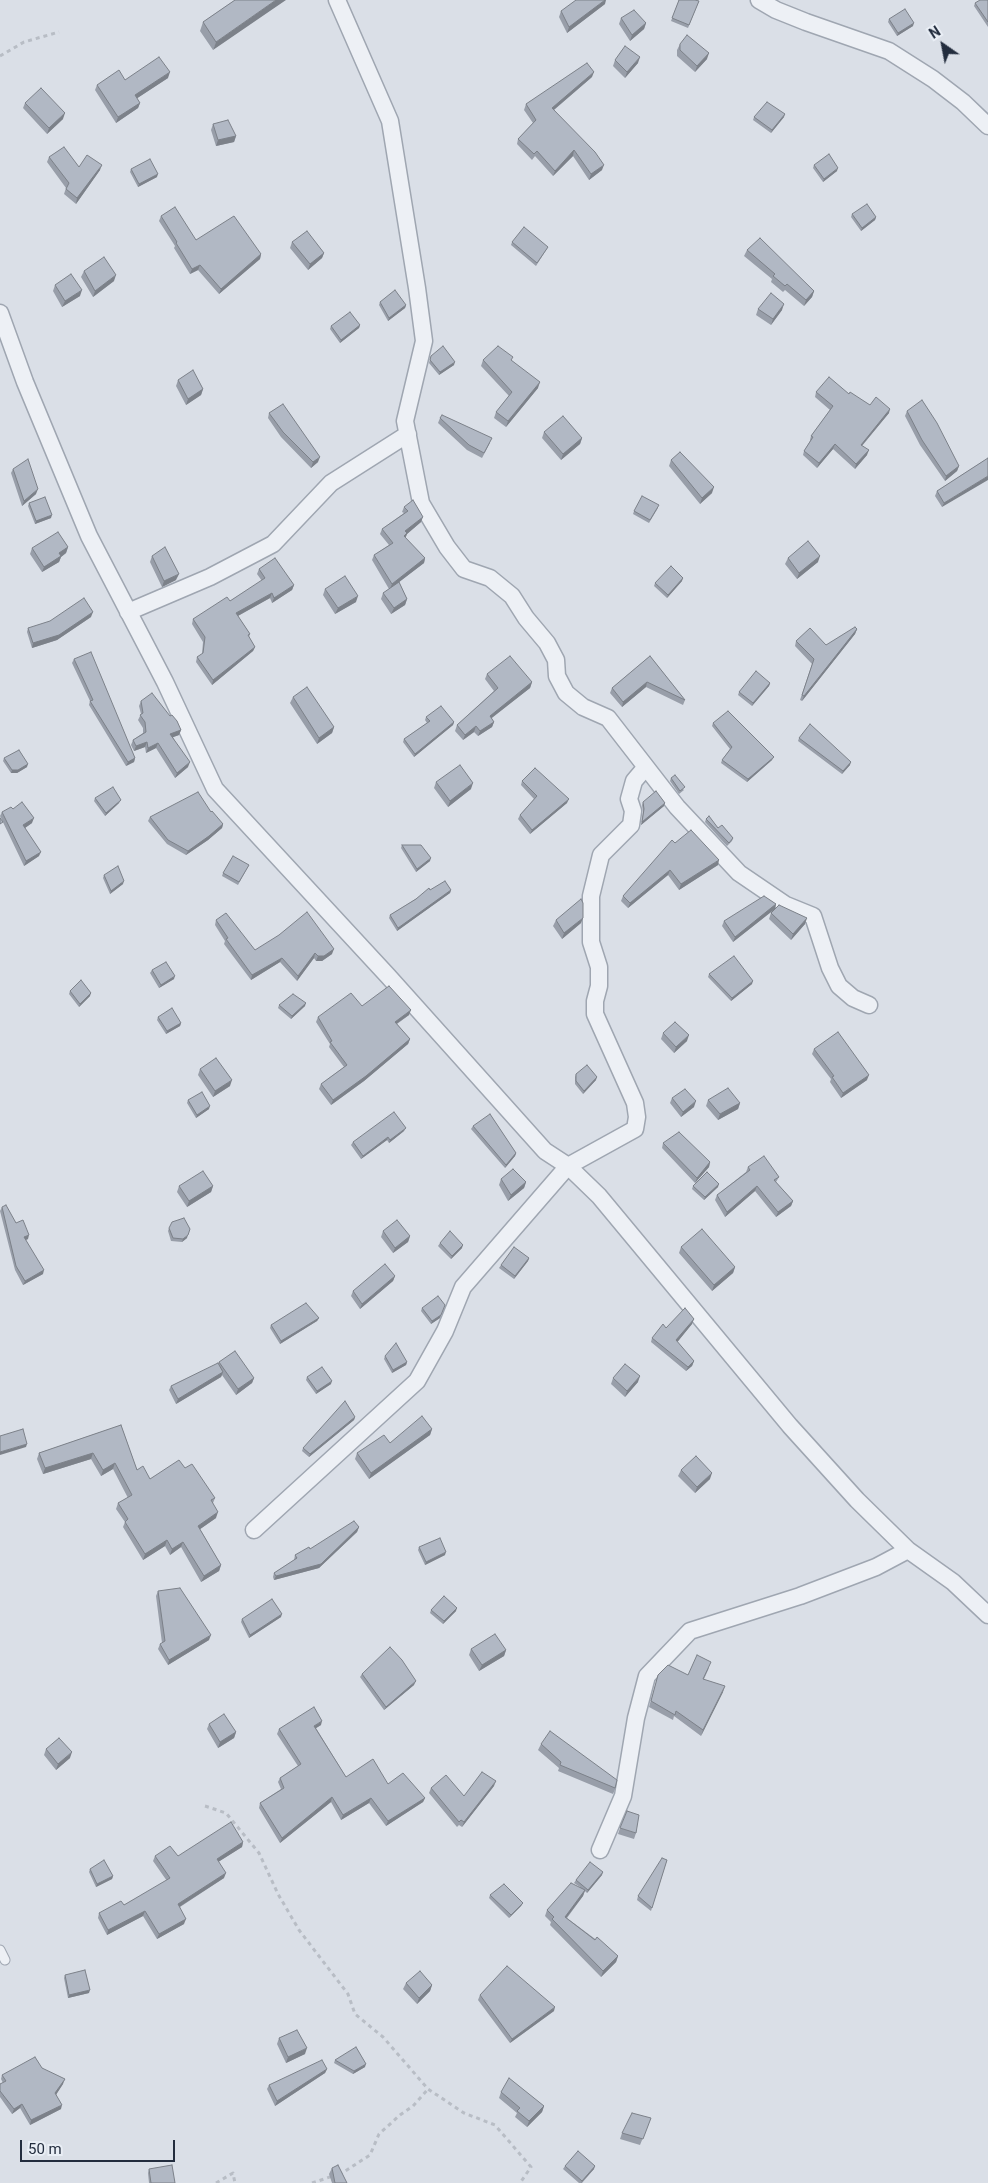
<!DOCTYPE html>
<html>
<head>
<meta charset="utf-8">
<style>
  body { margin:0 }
  #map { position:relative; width:988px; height:2183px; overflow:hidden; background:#dadfe7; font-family:Roboto,sans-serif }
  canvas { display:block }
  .north { position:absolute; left:918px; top:20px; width:50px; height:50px; -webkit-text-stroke:4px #e9eef5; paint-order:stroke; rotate:327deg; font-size:14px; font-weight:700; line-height:20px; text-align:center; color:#232d3e }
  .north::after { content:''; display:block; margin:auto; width:18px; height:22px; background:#232d3e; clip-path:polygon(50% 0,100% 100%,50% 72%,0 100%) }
  .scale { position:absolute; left:20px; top:2140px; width:155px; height:22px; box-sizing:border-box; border:2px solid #232d3e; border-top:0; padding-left:6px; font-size:15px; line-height:18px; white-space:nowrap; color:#232d3e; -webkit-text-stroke:4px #e9eef5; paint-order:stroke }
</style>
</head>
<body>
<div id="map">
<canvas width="988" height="2183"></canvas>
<div class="north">N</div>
<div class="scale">50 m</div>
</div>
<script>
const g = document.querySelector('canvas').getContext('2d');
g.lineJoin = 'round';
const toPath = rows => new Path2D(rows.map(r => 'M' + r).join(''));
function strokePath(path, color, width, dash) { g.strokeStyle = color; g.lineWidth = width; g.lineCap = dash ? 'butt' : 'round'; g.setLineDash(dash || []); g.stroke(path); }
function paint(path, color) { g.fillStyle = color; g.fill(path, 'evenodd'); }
const lane = toPath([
  [0,1950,5,1960]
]);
const street = toPath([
  [337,0,390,121,417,288,424,341,405,421,421,503,447,547,464,569,490,578,512,596,526,618,547,643,556,660,557,676,566,693,583,707,608,718,677,807,739,873,786,905,813,916,830,968,839,986,853,998,869,1005],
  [759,0,776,10,806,22,889,51,933,79,963,102,988,126],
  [0,313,25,382,89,536,165,682,215,789,388,976,545,1151,568,1166,599,1196,790,1426,857,1500,908,1550,953,1582,988,1615],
  [128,612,210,577,273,544,331,483,408,434],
  [254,1530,417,1381,445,1331,463,1287,568,1166,635,1129,637,1117,635,1103,595,1014,595,1001,599,986,599,967,591,942,591,896,601,855,631,825,633,811,629,799,634,781,645,768],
  [600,1850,623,1796,636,1718,647,1676,690,1631,800,1596,876,1567,908,1550]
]);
strokePath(lane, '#9fa6b1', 11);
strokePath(street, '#9fa6b1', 19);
strokePath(toPath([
  [0,56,24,42,59,32],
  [205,1806,226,1813,259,1853,278,1894,299,1930,348,1994,355,2014,383,2037,428,2089,464,2113,495,2125,531,2167,520,2183],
  [339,2175,370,2155,379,2134,400,2115,413,2106,428,2089],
  [216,2183,233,2173,235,2183],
  [312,2183,333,2176]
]), '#b8bdc5', 3, [4, 4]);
strokePath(lane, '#edf0f5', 9);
strokePath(street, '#edf0f5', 16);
paint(toPath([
  [235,0,213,50,200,31,203,22],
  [679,0,699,1,688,28,671,21],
  [988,0,988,27,974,6,975,3],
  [605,4,567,33,559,17,561,11],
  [621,18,646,23,644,29,630,41,619,24],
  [889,19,913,26,897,36,888,22],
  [680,44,707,59,695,72,677,56,677,50],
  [615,60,638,63,625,78,613,66],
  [592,77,554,110,602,170,589,180,573,156,553,176,535,156,532,160,517,144,518,139,533,123,524,110,526,104],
  [168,78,137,98,140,103,138,108,116,123,95,90,97,85,125,80],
  [25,103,63,119,47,134,23,108],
  [754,117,784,117,771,133,753,120],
  [213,124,236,136,234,142,216,146,211,130],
  [49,157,79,167,100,170,76,204,64,194,66,188,47,162],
  [814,165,837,171,823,182,813,168],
  [131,169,157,177,138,187,130,172],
  [852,214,876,217,875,220,861,231,851,217],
  [161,216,196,240,261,254,260,259,219,294,198,270,190,274,174,248,175,246,159,221],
  [292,242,324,253,322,258,308,270,290,248],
  [512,242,548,247,536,266,511,245],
  [747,250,814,291,812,297,804,306,785,290,783,292,771,282,772,279,744,256],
  [84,271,114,281,93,297,81,277],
  [55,285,80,296,62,307,53,291],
  [380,302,406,305,405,308,388,321,379,305],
  [758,309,782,310,771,325,756,315],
  [360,325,359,328,340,343,330,329,331,326],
  [431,356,454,365,439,375,429,363],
  [483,360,512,361,538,388,506,427,494,418,496,412,509,396,481,366],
  [178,380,203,389,201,395,186,405,176,386],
  [816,392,849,394,870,405,889,413,862,446,867,455,855,469,833,449,817,468,803,455,804,451,810,441,810,440,811,436,830,410,815,397],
  [907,411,959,466,957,471,945,481,920,445,905,416],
  [269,413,318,462,311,468,281,437,268,418],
  [440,418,490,443,482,458,467,450,438,423],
  [544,432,582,438,580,444,561,460,542,438],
  [988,458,942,507,935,496,937,491],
  [671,460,712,493,700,504,669,466],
  [13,469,36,494,22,506,11,473],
  [29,503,51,518,35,524,28,506],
  [404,507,421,522,407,534,405,538,425,558,424,563,399,582,407,599,405,605,391,614,381,599,383,593,389,589,372,560,374,555,389,545,380,534,382,529,404,513,402,512],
  [658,508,649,523,633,514,634,511],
  [68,547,66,553,61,557,59,562,42,572,30,554,32,548],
  [152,556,176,580,162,587,150,562],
  [788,558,818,562,797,579,785,564],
  [259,569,294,585,292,590,272,603,270,598,238,616,250,634,249,637,255,647,253,651,212,685,196,662,197,657,202,654,203,642,192,624,193,619,230,601,262,581,257,574],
  [682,581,667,598,654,586,655,583],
  [325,589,356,602,335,614,323,595],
  [91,617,57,640,32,648,27,632,28,628],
  [857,629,855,634,802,701,800,700,812,664,795,646,796,641,826,645],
  [650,656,685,700,683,705,646,687,622,707,610,693,612,688],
  [74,659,135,758,134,762,126,766,89,705,90,701,72,663],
  [487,674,532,682,530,688,491,718,494,722,492,727,478,736,474,732,463,740,455,731,457,725,494,691,485,679],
  [770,683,769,686,752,706,738,695,739,692],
  [293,697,334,727,332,733,317,744,290,703],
  [141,701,170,716,181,730,179,735,173,737,188,767,175,778,156,748,146,753,145,747,134,751,131,745,133,740,143,733,143,728,138,720,141,714,139,706],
  [426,717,454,722,453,725,414,757,403,742,404,739,427,723,425,720],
  [713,723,772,760,747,782,721,763,722,760,730,749,712,726],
  [799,738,850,765,842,774,798,741],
  [4,758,27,767,17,773,11,773,3,761],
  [671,778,684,790,679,794,670,781],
  [522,781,567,803,530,834,518,819,520,815,534,799,521,785],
  [436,782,471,789,448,807,434,788],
  [95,798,119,803,105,816,94,801],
  [643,802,664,806,641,825,643,812,642,805],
  [13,809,32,823,25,828,39,856,24,866,0,816,2,812],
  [211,812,223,824,222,828,208,840,186,855,167,844,148,821,150,817],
  [706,819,733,838,732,841,727,846,705,822],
  [675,843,718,865,679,890,668,875,628,908,621,901,623,896],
  [402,845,430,861,416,872,401,848],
  [249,865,238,885,222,876,223,873],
  [104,875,123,884,110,894,103,878],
  [430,890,451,890,450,893,397,931,389,918,390,915],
  [776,904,775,909,805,924,791,940,769,919,771,913,773,910,733,942,722,926,724,921],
  [216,920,255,950,332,954,322,961,316,961,314,958,297,981,280,962,251,980,224,944,225,941,215,925],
  [556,920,581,923,562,939,553,926],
  [152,970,174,979,159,988,150,973],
  [709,974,752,984,731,1001,708,977],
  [70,991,90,996,79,1007,69,994],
  [279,1005,305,1006,291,1019,278,1008],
  [362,1006,409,1015,397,1024,410,1039,408,1044,364,1081,331,1105,319,1089,321,1084,344,1067,329,1047,330,1044,316,1022,318,1017],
  [158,1017,181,1023,180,1026,166,1034,157,1020],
  [663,1033,687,1041,674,1053,661,1039],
  [814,1049,867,1080,841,1098,830,1082,831,1079,812,1054],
  [200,1069,230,1086,213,1097,198,1075],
  [576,1074,596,1080,583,1094,575,1084,575,1077],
  [672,1098,694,1107,681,1117,670,1103],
  [188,1100,209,1109,196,1118,187,1103],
  [708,1100,740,1103,738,1109,718,1120,706,1106],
  [473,1126,516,1153,515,1156,505,1168,471,1129],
  [404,1131,389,1143,387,1140,361,1159,351,1145,353,1142],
  [663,1143,710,1162,709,1167,695,1183,662,1148],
  [748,1167,779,1177,776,1182,793,1201,791,1206,776,1217,755,1191,725,1217,715,1200,717,1195,746,1172],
  [501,1179,526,1182,524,1188,508,1201,499,1185],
  [179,1186,213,1186,211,1192,187,1207,177,1192],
  [693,1186,718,1187,704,1200,692,1189],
  [2,1207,16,1223,28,1239,26,1240,43,1274,23,1285,15,1270,0,1211],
  [169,1228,187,1238,182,1242,171,1241,168,1231],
  [383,1231,410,1236,408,1242,393,1253,381,1237],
  [440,1243,462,1248,451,1259,438,1246],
  [681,1247,735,1267,733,1273,712,1291,679,1253],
  [529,1258,528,1261,514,1279,499,1268,501,1265],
  [395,1276,393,1281,360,1309,351,1296,353,1291],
  [445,1305,440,1318,431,1324,421,1311,422,1308],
  [319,1318,317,1321,280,1344,270,1328,271,1325],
  [692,1324,677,1342,694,1361,692,1366,686,1371,651,1342,652,1338,666,1328],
  [385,1356,407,1362,406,1365,392,1373,384,1359],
  [219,1362,254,1378,252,1383,236,1395,222,1375,221,1377,176,1404,169,1390,171,1386,218,1364],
  [307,1377,331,1384,316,1394,306,1380],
  [613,1378,638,1382,625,1397,611,1384],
  [355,1417,354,1420,309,1457,302,1451,303,1448],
  [121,1425,137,1470,150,1479,185,1468,215,1498,213,1503,216,1518,200,1529,221,1565,219,1571,201,1582,181,1547,170,1555,165,1546,143,1560,123,1527,125,1522,116,1509,118,1503,128,1498,113,1469,101,1476,91,1459,43,1474,37,1459,39,1453],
  [432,1429,430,1435,369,1479,355,1459,357,1453],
  [681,1470,710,1479,695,1493,678,1476],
  [359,1527,357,1532,319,1568,274,1580,273,1577,274,1573,294,1560,295,1555,310,1549],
  [419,1547,445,1555,425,1565,418,1550],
  [158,1591,209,1640,168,1665,158,1649,160,1644,162,1643,156,1596],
  [431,1610,456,1611,443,1624,430,1613],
  [281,1617,249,1638,241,1622,242,1619],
  [471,1649,506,1650,504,1656,479,1671,469,1655],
  [709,1668,704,1679,723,1692,701,1736,674,1716,673,1720,649,1707,658,1675,688,1675],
  [362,1674,414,1685,384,1710,360,1677],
  [209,1724,236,1732,234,1738,218,1748,207,1729],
  [321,1725,316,1728,346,1777,388,1784,425,1798,423,1802,386,1826,369,1803,341,1820,331,1802,280,1843,259,1808,260,1803,281,1789,278,1782,280,1778,298,1766,277,1734,279,1729],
  [541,1744,616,1787,613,1794,558,1771,559,1768,538,1750],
  [46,1749,70,1758,56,1770,44,1755],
  [494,1786,462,1827,459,1825,457,1827,429,1793,431,1788,464,1796],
  [620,1828,636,1833,634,1839,618,1834],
  [243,1842,242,1847,218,1862,224,1878,180,1907,184,1924,157,1939,143,1916,107,1935,98,1918,99,1913,124,1905,167,1881,153,1861,155,1856,178,1856],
  [667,1860,651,1911,637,1900,638,1896],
  [90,1869,113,1876,112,1879,96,1887,89,1872],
  [602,1875,587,1893,585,1891,583,1896,567,1918,618,1956,616,1962,601,1977,550,1925,551,1922,545,1916,547,1910,580,1887,574,1883,576,1880],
  [490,1895,523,1903,521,1906,509,1918,489,1898],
  [65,1975,89,1993,68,1998,64,1978],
  [406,1983,432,1985,430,1991,417,2004,403,1989],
  [480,1995,554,2011,510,2043,478,2000],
  [279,2038,305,2054,286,2063,277,2044],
  [335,2060,365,2067,353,2074,334,2063],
  [42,2068,63,2084,56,2094,61,2109,30,2125,20,2108,12,2114,0,2097,0,2084,3,2083,1,2079,2,2075],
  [327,2069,325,2073,275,2106,267,2089,269,2085],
  [501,2092,544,2106,542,2112,527,2127,515,2117,517,2113,499,2098],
  [651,2118,640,2145,620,2139,622,2133],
  [565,2166,594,2169,582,2183,579,2183,563,2169],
  [332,2168,347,2183,332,2183,329,2174],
  [149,2169,175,2183,149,2183,148,2173]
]), '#989ea9');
paint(toPath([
  [276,0,286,0,213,50,216,42],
  [605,0,606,0,605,4,567,33,569,27],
  [646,23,644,29,630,41,632,35],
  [914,23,913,26,897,36,898,33],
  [709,53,707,59,695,72,697,66],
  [640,57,638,63,625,78,627,72],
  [170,72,168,78,133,101,135,95],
  [594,72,592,77,550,113,552,108],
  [140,103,138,108,116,123,118,117],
  [65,113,63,119,47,134,49,128],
  [785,114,784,117,771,133,772,130],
  [236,136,234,142,216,146,218,140],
  [574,150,573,156,553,176,555,171],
  [102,165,100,170,76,204,77,198],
  [604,165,602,170,589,180,591,174],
  [838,168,837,171,823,182,824,179],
  [158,174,157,177,138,187,139,184],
  [876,217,875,220,861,231,862,228],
  [324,253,322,258,308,270,310,264],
  [261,254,260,259,219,294,221,289],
  [200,265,198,270,190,274,192,269],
  [116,275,114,281,93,297,95,291],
  [82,290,80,296,62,307,65,301],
  [814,291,812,297,804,306,806,300],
  [784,304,782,310,771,325,773,319],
  [406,305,405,308,388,321,389,318],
  [360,325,359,328,340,343,341,340],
  [455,362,454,365,439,375,440,372],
  [540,382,538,388,506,427,508,421],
  [203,389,201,395,186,405,188,399],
  [890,409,889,413,859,449,861,445],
  [582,438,580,444,561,460,563,454],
  [835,444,833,449,817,468,819,463],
  [869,450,867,455,855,469,856,464],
  [320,457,318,462,311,468,313,462],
  [959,466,957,471,945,481,946,476],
  [988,476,988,480,942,507,944,503],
  [714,487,712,493,700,504,702,498],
  [38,489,36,494,22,506,24,501],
  [52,515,51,518,35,524,36,521],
  [423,517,421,522,407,534,405,539,402,541,405,531],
  [68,547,66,553,61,557,59,562,42,572,44,567,59,553],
  [820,556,818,562,797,579,799,573],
  [425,558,424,563,390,589,392,584],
  [179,574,176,580,162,587,164,581],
  [683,578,682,581,667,598,668,595],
  [294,585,292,590,272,603,274,598],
  [272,593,270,598,234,618,236,613],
  [358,596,356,602,335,614,338,608],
  [407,599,405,605,391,614,394,608],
  [93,612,91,617,57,640,32,648,33,643],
  [857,629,855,634,802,701,804,696],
  [255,647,253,651,212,685,213,680],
  [532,682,530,688,488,721,490,716],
  [647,682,646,687,622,707,623,702],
  [770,683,769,686,752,706,753,703],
  [454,722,453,725,414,757,415,754],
  [494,722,492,727,478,736,480,731],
  [476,726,474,732,463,740,465,735],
  [334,727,332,733,317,744,319,738],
  [181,730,179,735,168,739,170,734],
  [147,742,145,747,134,751,136,746],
  [158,743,156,748,146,753,148,748],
  [774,757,772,760,747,782,748,779],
  [135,758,134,762,126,766,128,762],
  [190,762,188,767,175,778,177,773],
  [851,762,850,765,842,774,843,771],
  [28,764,27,767,17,773,11,773,12,770],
  [473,783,471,789,448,807,450,801],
  [569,799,567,803,530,834,532,830],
  [121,800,119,803,105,816,106,813],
  [665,803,664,806,641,825,642,822],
  [34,818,32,823,22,830,23,825],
  [223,824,222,828,208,840,186,855,188,851],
  [41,852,39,856,24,866,26,861],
  [431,858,430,861,416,872,417,869],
  [719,860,718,865,679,890,681,884],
  [670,870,668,875,628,908,630,903],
  [124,881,123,884,110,894,111,891],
  [451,890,450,893,397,931,398,928],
  [776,904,775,909,733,942,735,937],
  [583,918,581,923,562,939,564,933],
  [807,918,805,924,791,940,793,934],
  [334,949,332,954,322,961,316,961,318,956],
  [315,953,314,958,297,981,298,976],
  [282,958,280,962,251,980,252,975],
  [175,976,174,979,159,988,161,985],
  [753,981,752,984,731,1001,732,998],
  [91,993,90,996,79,1007,80,1004],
  [306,1003,305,1006,291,1019,292,1016],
  [411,1010,409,1015,393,1026,395,1022],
  [181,1023,180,1026,166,1034,167,1031],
  [689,1035,687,1041,674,1053,676,1047],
  [410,1039,408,1044,364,1081,331,1105,333,1100],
  [869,1075,867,1080,841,1098,843,1093],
  [597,1077,596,1080,583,1094,584,1091],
  [232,1080,230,1086,213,1097,215,1091],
  [696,1101,694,1107,681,1117,683,1112],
  [740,1103,738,1109,718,1120,720,1114],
  [210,1106,209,1109,196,1118,197,1115],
  [406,1128,404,1131,389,1143,390,1140],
  [388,1137,387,1140,361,1159,363,1156],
  [516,1153,515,1156,505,1168,506,1165],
  [710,1162,709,1167,695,1183,697,1178],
  [526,1182,524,1188,508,1201,511,1195],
  [719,1184,718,1187,704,1200,705,1197],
  [213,1186,211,1192,187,1207,189,1201],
  [757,1186,755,1191,725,1217,727,1212],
  [793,1201,791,1206,776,1217,778,1212],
  [29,1235,28,1239,23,1241,24,1237],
  [188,1235,187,1238,182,1242,183,1239],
  [410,1236,408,1242,393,1253,395,1248],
  [463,1245,462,1248,451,1259,452,1256],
  [529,1258,528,1261,514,1279,515,1276],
  [735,1267,733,1273,712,1291,714,1285],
  [44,1270,43,1274,23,1285,25,1281],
  [395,1276,393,1281,360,1309,362,1304],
  [441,1315,440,1318,431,1324,432,1321],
  [319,1318,317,1321,280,1344,281,1341],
  [694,1319,692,1324,675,1345,676,1340],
  [694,1361,692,1366,686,1371,688,1367],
  [407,1362,406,1365,392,1373,393,1370],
  [223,1372,221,1377,176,1404,178,1399],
  [640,1376,638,1382,625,1397,627,1391],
  [254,1378,252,1383,236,1395,238,1389],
  [332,1381,331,1384,316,1394,317,1391],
  [355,1417,354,1420,309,1457,310,1454],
  [432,1429,430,1435,369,1479,371,1473],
  [27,1444,26,1447,0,1455,0,1452],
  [93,1453,91,1459,43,1474,45,1468],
  [115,1463,113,1469,101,1476,103,1470],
  [712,1473,710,1479,695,1493,697,1487],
  [218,1512,216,1518,196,1532,198,1526],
  [359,1527,357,1532,319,1568,274,1580,276,1576],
  [167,1540,165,1546,143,1560,145,1554],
  [183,1542,181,1547,170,1555,172,1549],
  [446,1552,445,1555,425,1565,426,1562],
  [221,1565,219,1571,201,1582,204,1576],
  [457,1608,456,1611,443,1624,444,1621],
  [282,1614,281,1617,249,1638,250,1635],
  [211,1635,209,1640,168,1665,169,1660],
  [506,1650,504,1656,479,1671,482,1665],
  [416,1681,414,1685,384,1710,386,1707],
  [725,1686,723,1692,701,1736,703,1730],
  [322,1721,321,1725,313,1730,314,1726],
  [236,1732,234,1738,218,1748,220,1742],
  [72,1752,70,1758,56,1770,58,1764],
  [496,1781,494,1786,462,1827,464,1822],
  [332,1797,331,1802,280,1843,282,1838],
  [371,1798,369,1803,341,1820,343,1815],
  [425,1798,423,1802,386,1826,388,1821],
  [243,1842,242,1847,215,1864,217,1859],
  [603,1872,602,1875,587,1893,588,1890],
  [226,1873,224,1878,176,1909,178,1904],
  [113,1876,112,1879,96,1887,97,1884],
  [585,1890,583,1896,563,1922,565,1917],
  [523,1903,521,1906,509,1918,511,1915],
  [145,1911,143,1916,107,1935,108,1930],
  [186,1919,184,1924,157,1939,159,1934],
  [618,1956,616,1962,601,1977,603,1971],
  [432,1985,430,1991,417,2004,419,1998],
  [90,1990,89,1993,68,1998,69,1995],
  [555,2007,554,2011,510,2043,512,2039],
  [307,2048,305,2054,286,2063,288,2057],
  [366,2064,365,2067,353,2074,354,2071],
  [327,2069,325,2073,275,2106,277,2101],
  [65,2079,63,2084,54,2098,55,2093],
  [22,2104,20,2108,12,2114,14,2109],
  [62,2105,61,2109,30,2125,31,2120],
  [544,2106,542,2112,527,2127,529,2121],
  [595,2166,594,2169,581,2183,582,2181]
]), '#7c8189');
const building = toPath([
  [235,0,276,0,216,42,203,22,235,0],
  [576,0,605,0,569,27,561,11,576,0],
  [679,0,695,0,699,1,689,25,672,18,679,0],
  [980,0,988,0,988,22,975,3,980,0],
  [905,9,914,23,898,33,889,19,905,9],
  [634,10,646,23,632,35,621,18,634,10],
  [687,35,709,53,697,66,680,50,680,44,687,35],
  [625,46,640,57,627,72,615,60,625,46],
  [159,57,170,72,135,95,140,103,118,117,97,85,119,70,125,80,159,57],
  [587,63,594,72,552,108,595,152,604,165,591,174,574,150,555,171,537,151,534,154,518,139,536,120,526,104,587,63],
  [41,88,65,113,49,128,25,103,41,88],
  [767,102,785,114,772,130,754,117,767,102],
  [228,120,236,136,218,140,213,124,228,120],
  [64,147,79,167,87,155,102,165,77,198,66,189,69,183,49,157,64,147],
  [829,154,838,168,824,179,814,165,829,154],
  [150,159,158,174,139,184,131,169,150,159],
  [867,204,876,217,862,228,852,214,867,204],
  [175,207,196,240,234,216,261,254,221,289,200,265,192,269,176,243,177,242,161,216,175,207],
  [524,227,548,247,537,263,512,242,524,227],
  [307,231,324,253,310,264,292,242,307,231],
  [760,238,814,291,806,300,787,284,785,286,773,276,775,274,747,250,760,238],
  [104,257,116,275,95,291,84,271,104,257],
  [71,274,82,290,65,301,55,285,71,274],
  [395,290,406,305,389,318,380,302,395,290],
  [771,293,784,304,773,319,758,309,771,293],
  [350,312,360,325,341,340,331,326,350,312],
  [443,346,455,362,440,372,430,360,431,356,443,346],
  [498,346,513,357,511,360,540,382,508,421,496,412,512,392,483,360,498,346],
  [193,370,203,389,188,399,178,380,193,370],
  [829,377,849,394,850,392,870,405,876,397,890,409,861,445,869,450,856,464,835,444,819,463,804,451,813,437,811,436,833,406,816,392,829,377],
  [922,400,937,423,959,466,946,476,922,440,907,411,922,400],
  [283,404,320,457,313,462,283,432,269,413,283,404],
  [442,415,492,438,484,453,469,445,440,418,442,415],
  [563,416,582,438,563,454,544,432,563,416],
  [680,452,714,487,702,498,671,460,680,452],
  [988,458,988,476,944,503,937,491,988,458],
  [28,459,38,489,24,501,13,469,28,459],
  [642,496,659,505,650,520,634,511,642,496],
  [45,497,52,515,36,521,29,503,45,497],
  [413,500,423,517,405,531,407,533,404,536,425,558,392,584,374,555,393,543,382,529,408,511,404,507,413,500],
  [58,532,68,547,59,553,61,556,44,567,32,548,58,532],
  [808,541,820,556,799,573,788,558,808,541],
  [165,547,179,574,164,581,152,556,165,547],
  [275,558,294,585,274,598,272,593,236,613,250,634,248,635,255,647,213,680,197,657,203,653,205,637,193,619,227,597,230,601,265,578,259,569,275,558],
  [671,566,683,578,668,595,655,583,671,566],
  [345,576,358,596,338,608,325,589,345,576],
  [399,582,407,599,394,608,383,593,399,582],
  [84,598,93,612,59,635,33,643,28,628,50,621,84,598],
  [855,627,857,629,804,696,802,695,814,659,796,641,810,628,826,645,855,627],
  [91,652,135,758,128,762,90,701,93,700,74,659,91,652],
  [510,656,532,682,490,716,494,722,480,731,476,726,465,735,457,725,498,688,487,674,510,656],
  [650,656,685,700,647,682,623,702,612,688,650,656],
  [756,671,770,683,753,703,739,692,756,671],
  [307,687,334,727,319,738,293,697,307,687],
  [152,693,170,716,172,715,177,721,181,730,170,734,190,762,177,773,158,743,148,748,147,742,136,746,133,740,146,732,145,722,140,715,143,713,141,701,152,693],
  [441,706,454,722,415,754,404,739,430,721,426,717,441,706],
  [728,711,774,757,748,779,722,760,732,747,713,723,728,711],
  [810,724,851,762,843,771,799,738,810,724],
  [19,750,28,764,18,770,12,770,4,758,19,750],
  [460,765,473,783,450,801,436,782,460,765],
  [535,768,569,799,532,830,520,815,537,796,522,781,535,768],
  [675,775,685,787,680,791,671,778,675,775],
  [113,787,121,800,106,813,95,798,113,787],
  [656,791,665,803,642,822,644,809,643,802,656,791],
  [198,792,211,812,212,811,223,824,209,836,188,851,168,840,150,817,198,792],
  [22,802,34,818,23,825,41,852,26,861,2,812,11,807,13,809,22,802],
  [709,816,718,828,722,825,733,838,729,843,706,819,709,816],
  [0,818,3,822,0,824,0,818],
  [691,830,719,860,681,884,670,870,630,903,623,896,672,840,675,843,691,830],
  [402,845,421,845,431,858,417,869,402,845],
  [233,856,249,865,239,882,223,873,233,856],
  [118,866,124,881,111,891,104,875,118,866],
  [445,881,451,890,398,928,390,915,416,899,429,888,430,890,445,881],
  [764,896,776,904,735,937,724,921,764,896],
  [581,899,583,903,583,918,564,933,556,920,581,899],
  [779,905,807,918,793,934,771,913,779,905],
  [307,912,334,949,324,956,318,956,315,953,298,976,282,958,252,975,226,939,228,938,216,920,226,913,255,950,279,935,307,912],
  [734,956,753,981,732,998,709,974,734,956],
  [166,962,175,976,161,985,152,970,166,962],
  [81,980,91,993,80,1004,70,991,81,980],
  [389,986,411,1010,395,1022,410,1039,366,1076,333,1100,321,1084,347,1065,330,1042,332,1041,318,1017,351,993,362,1006,389,986],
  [293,994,306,1003,292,1016,279,1005,293,994],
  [172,1008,181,1023,167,1031,158,1017,172,1008],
  [675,1022,689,1035,676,1047,663,1033,675,1022],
  [838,1032,869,1075,843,1093,832,1077,834,1076,814,1049,838,1032],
  [216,1058,232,1080,215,1091,200,1069,216,1058],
  [587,1065,597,1077,584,1091,576,1081,576,1074,587,1065],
  [728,1088,740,1103,720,1114,708,1100,728,1088],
  [685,1089,696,1101,683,1112,672,1098,685,1089],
  [202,1092,210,1106,197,1115,188,1100,202,1092],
  [394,1112,406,1128,390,1140,388,1137,363,1156,353,1142,394,1112],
  [490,1114,516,1153,506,1165,473,1126,490,1114],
  [679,1132,710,1162,697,1178,663,1143,679,1132],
  [764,1156,779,1177,774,1180,793,1201,778,1212,757,1186,727,1212,717,1195,750,1170,748,1167,764,1156],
  [513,1169,526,1182,511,1195,501,1179,513,1169],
  [203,1171,213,1186,189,1201,179,1186,203,1171],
  [707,1172,719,1184,705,1197,693,1186,707,1172],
  [6,1205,16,1223,23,1220,29,1235,24,1237,44,1270,25,1281,16,1266,2,1207,6,1205],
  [184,1218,190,1229,188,1235,183,1239,173,1238,169,1228,172,1222,184,1218],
  [397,1220,410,1236,395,1248,383,1231,397,1220],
  [702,1229,735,1267,714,1285,681,1247,702,1229],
  [450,1231,463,1245,452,1256,440,1243,450,1231],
  [514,1247,529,1258,515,1276,501,1265,514,1247],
  [385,1264,395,1276,362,1304,353,1291,385,1264],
  [438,1296,445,1305,441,1315,432,1321,422,1308,438,1296],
  [306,1303,319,1318,281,1341,271,1325,306,1303],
  [685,1308,694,1319,676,1340,694,1361,688,1367,652,1338,663,1324,666,1328,685,1308],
  [396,1343,407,1362,393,1370,385,1356,396,1343],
  [235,1351,254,1378,238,1389,219,1362,235,1351],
  [218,1363,223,1372,178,1399,171,1386,218,1363],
  [625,1364,640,1376,627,1391,613,1378,625,1364],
  [322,1367,332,1381,317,1391,307,1377,322,1367],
  [345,1401,355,1417,310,1454,303,1448,345,1401],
  [422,1416,432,1429,371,1473,357,1453,384,1435,390,1443,422,1416],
  [121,1425,137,1470,143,1466,150,1479,179,1460,185,1468,192,1464,215,1498,211,1500,218,1512,198,1526,221,1565,204,1576,183,1542,172,1549,167,1540,145,1554,125,1522,128,1519,118,1503,132,1495,115,1463,103,1470,93,1453,45,1468,39,1453,121,1425],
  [23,1429,27,1444,0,1452,0,1436,23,1429],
  [696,1456,712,1473,697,1487,681,1470,696,1456],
  [354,1521,359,1527,321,1564,276,1576,274,1573,297,1558,295,1555,309,1547,310,1549,354,1521],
  [440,1538,446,1552,426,1562,419,1547,440,1538],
  [180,1588,211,1635,169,1660,160,1644,165,1641,158,1591,180,1588],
  [444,1596,457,1608,444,1621,431,1610,444,1596],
  [272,1599,282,1614,250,1635,242,1619,272,1599],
  [495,1634,506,1650,482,1665,471,1649,495,1634],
  [390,1647,402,1660,416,1681,386,1707,362,1674,390,1647],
  [697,1655,711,1662,703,1679,725,1686,703,1730,676,1711,675,1715,651,1701,658,1675,668,1665,688,1675,697,1655],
  [314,1707,322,1721,314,1726,346,1777,373,1759,388,1784,403,1773,425,1798,388,1821,371,1798,343,1815,332,1797,282,1838,260,1803,284,1788,280,1778,301,1764,279,1729,314,1707],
  [224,1714,236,1732,220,1742,209,1724,224,1714],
  [550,1731,617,1780,615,1788,560,1765,561,1762,541,1744,550,1731],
  [59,1738,72,1752,58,1764,46,1749,59,1738],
  [482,1772,496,1781,464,1822,461,1820,459,1822,431,1788,446,1775,464,1796,482,1772],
  [627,1811,639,1815,636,1833,620,1828,627,1811],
  [231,1822,243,1842,217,1859,226,1873,178,1904,186,1919,159,1934,145,1911,108,1930,99,1913,121,1901,124,1905,170,1878,155,1856,170,1846,178,1856,231,1822],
  [662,1858,667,1860,652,1908,638,1896,662,1858],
  [104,1860,113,1876,97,1884,90,1869,104,1860],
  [590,1862,603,1872,588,1890,576,1880,590,1862],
  [571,1883,585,1890,565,1917,595,1940,597,1937,618,1956,603,1971,552,1919,554,1917,547,1910,571,1883],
  [504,1884,523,1903,511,1915,490,1895,504,1884],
  [507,1966,555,2007,512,2039,480,1995,507,1966],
  [85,1970,90,1990,69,1995,65,1975,85,1970],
  [420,1971,432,1985,419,1998,406,1983,420,1971],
  [297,2030,307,2048,288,2057,279,2038,297,2030],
  [356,2047,366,2064,354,2071,335,2060,356,2047],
  [35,2057,42,2068,65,2079,55,2093,62,2105,31,2120,22,2104,14,2109,0,2091,0,2084,6,2081,2,2075,35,2057],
  [322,2060,327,2069,277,2101,269,2085,322,2060],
  [509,2078,544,2106,529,2121,517,2111,520,2108,501,2092,509,2078],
  [632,2113,651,2118,643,2139,622,2133,632,2113],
  [578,2151,595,2166,582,2181,565,2166,578,2151],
  [172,2165,175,2183,151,2183,149,2169,172,2165],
  [338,2165,347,2183,335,2183,332,2168,338,2165]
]);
paint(building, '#b1b8c4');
strokePath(building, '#7c8189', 1);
</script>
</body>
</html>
